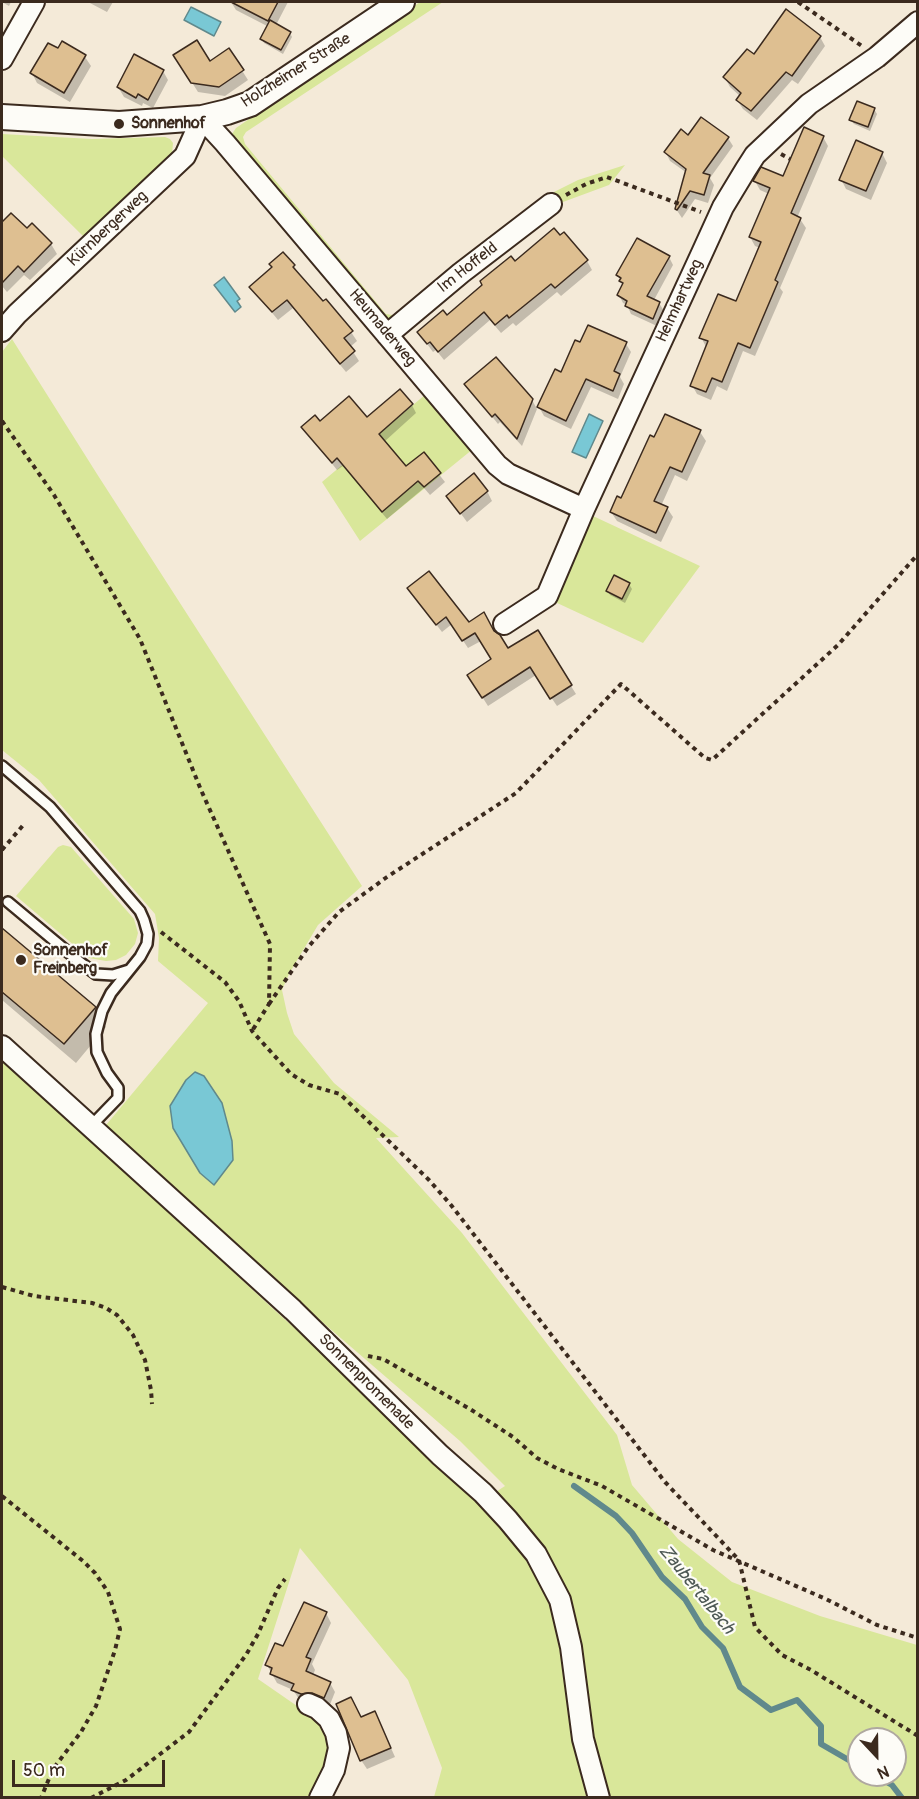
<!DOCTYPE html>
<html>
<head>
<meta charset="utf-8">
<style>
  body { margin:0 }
  #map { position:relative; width:919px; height:1799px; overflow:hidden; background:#f4ead8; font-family:Pangolin,sans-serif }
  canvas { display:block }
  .frame { position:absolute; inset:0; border:3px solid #3b2a1e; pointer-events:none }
  .north { position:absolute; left:847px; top:1727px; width:60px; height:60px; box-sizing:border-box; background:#fdfcf7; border:2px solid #afa8a0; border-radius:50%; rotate:158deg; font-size:16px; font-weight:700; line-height:24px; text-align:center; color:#3b2a1e }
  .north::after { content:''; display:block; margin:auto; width:21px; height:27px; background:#3b2a1e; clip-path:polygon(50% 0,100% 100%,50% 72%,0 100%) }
  .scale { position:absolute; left:12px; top:1760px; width:153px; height:27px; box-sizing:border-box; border:3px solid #3b2a1e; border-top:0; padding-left:8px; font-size:18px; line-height:21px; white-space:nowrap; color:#3b2a1e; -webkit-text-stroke:4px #fdfcf7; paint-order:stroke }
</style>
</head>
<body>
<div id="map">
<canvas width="919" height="1799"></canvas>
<div class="frame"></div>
<div class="north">N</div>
<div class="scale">50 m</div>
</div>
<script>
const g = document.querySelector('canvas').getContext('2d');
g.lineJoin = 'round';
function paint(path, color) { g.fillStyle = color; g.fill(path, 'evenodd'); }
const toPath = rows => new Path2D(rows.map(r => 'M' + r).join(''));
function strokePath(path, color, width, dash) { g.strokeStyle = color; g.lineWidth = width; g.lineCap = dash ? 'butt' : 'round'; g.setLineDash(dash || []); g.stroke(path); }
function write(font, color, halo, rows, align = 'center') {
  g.font = font + ' Pangolin,sans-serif'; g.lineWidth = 4.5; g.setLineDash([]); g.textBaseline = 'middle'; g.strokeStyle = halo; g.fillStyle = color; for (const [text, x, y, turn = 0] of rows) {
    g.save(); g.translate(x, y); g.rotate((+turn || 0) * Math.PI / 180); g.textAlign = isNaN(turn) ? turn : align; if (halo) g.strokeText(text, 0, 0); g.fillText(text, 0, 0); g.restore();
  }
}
paint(toPath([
  [420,2,443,2,246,132,243,137,245,144,386,314,392,315,400,313,488,238,548,195,578,180,625,165,609,185,563,202,396,318,388,319,383,317,232,138,232,134,236,128],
  [2,134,92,139,165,137,170,139,173,143,172,154,84,237,2,156],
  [12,339,97,474,362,886,318,925,289,974,282,990,287,1013,294,1034,334,1083,399,1137,376,1138,462,1233,617,1435,632,1485,678,1539,732,1582,820,1616,917,1645,917,1797,434,1797,442,1768,408,1680,300,1548,258,1679,326,1726,333,1749,312,1797,2,1797,2,1057,270,1306,485,1499,505,1486,460,1441,101,1131,208,1003,158,961,159,938,155,914,39,780,2,750,2,352],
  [859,1739,895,1739,895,1775,859,1775],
  [426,394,473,449,360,541,322,482],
  [593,516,700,566,643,643,555,602],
  [63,845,71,847,134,919,138,933,135,944,126,955,116,960,106,961,89,958,16,896,58,847]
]), '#d9e79a');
const water = toPath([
  [191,7,221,22,214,36,184,20,191,7],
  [224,277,240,299,237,301,241,307,235,312,214,285,224,277],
  [589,414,603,421,586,458,572,452,589,414],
  [195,1072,204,1076,222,1103,232,1141,233,1160,214,1185,200,1173,173,1128,170,1106,186,1080,195,1072]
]);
paint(water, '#79c8d5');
strokePath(water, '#60898c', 1.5);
paint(toPath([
  [2,2,11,2,9,6],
  [88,2,113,2,107,12],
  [231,2,288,2,276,25,290,33,292,37,283,54,264,43,262,39,269,27,236,10],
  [786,11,820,37,825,46,798,84,792,80,757,120,743,109,737,100,740,96,730,87,725,78,754,56],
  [62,43,85,57,91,66,70,102,37,83,32,73,58,50],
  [229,50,248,80,225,96,198,92,181,65,210,63],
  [163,71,168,80,153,108,143,103,142,106,124,97,118,87],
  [874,109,877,114,870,131,854,124,851,120],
  [689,137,728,138,733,146,710,178,714,185,708,203,695,199,682,218,676,209,687,173,670,161,666,153],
  [823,137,828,146,797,218,800,219,806,228,780,288,783,292,755,356,743,351,727,391,717,386,711,400,697,394,692,385,706,347,701,337,737,303,760,248,755,246,750,237,769,194,760,190,755,181,783,178],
  [882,153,887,163,871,200,846,189,841,179],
  [11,215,27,231,32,225,51,244,57,254,30,280,24,275,7,292,2,286,2,224],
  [669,257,673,265,654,300,659,303,664,311,657,326,631,314,627,305,623,303,619,295,623,284,618,275],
  [587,261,592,270,561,296,557,292,516,326,513,323,501,333,490,320,444,360,436,350,433,352,419,333,447,317,514,263],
  [294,266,299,275,351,332,357,341,350,347,359,361,346,372,293,308,278,320,251,287],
  [626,344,631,352,620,377,624,384,618,399,591,387,571,429,544,416,539,407,562,374],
  [466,384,532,400,537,409,522,446,500,422,498,424],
  [412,405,416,413,384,442,406,468,423,454,445,482,430,495,424,488,387,519,343,466,337,470,303,427,320,423,367,419],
  [666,416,700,432,706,441,687,481,675,475,661,506,667,508,673,517,661,542,617,521,611,512,622,500],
  [487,491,492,501,467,522,448,496],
  [615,577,629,584,632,589,625,603,610,595,608,591],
  [409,589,469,624,494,633,508,650,537,632,576,694,557,706,536,675,488,706,474,684,493,660,481,641,468,648,452,624,442,632],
  [2,930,95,1008,106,1027,76,1063,2,1000],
  [326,1613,331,1623,312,1664,315,1670,313,1675,330,1683,335,1692,329,1707,308,1703,299,1699,293,1690,277,1683,267,1665],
  [375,1712,395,1757,367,1769,361,1760,361,1718]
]), '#0003');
strokePath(toPath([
  [574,1486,616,1516,632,1533,662,1577,685,1599,702,1627,723,1648,740,1687,771,1710,797,1700,821,1726,821,1744,859,1766],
  [874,1775,892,1785,902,1798]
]), '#60898c', 6);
const building = toPath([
  [231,2,278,2,268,21,231,2],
  [786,9,821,36,792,76,786,72,751,111,736,100,741,93,723,77,747,49,754,54,786,9],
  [270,20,291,32,281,50,260,39,270,20],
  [197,40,210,61,229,48,244,70,219,87,191,83,173,55,197,40],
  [62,41,86,55,64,93,30,73,48,43,58,48,62,41],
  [134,54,164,70,148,100,138,94,136,98,117,87,134,54],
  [857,101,875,108,868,127,849,120,857,101],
  [701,117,729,137,703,173,710,175,704,195,690,191,677,210,675,209,686,169,664,152,681,129,688,135,701,117],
  [804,127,824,136,791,213,801,218,775,280,778,282,750,348,738,343,722,382,712,378,706,392,690,386,708,341,699,338,718,294,736,301,761,242,749,237,770,188,753,181,761,167,783,176,804,127],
  [856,140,883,152,866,191,839,180,856,140],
  [11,213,27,228,32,223,52,243,24,272,18,266,2,283,2,222,11,213],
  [554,228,560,235,564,232,588,260,555,288,551,284,509,318,507,315,495,325,484,312,438,352,430,342,427,344,417,332,443,310,447,315,482,285,480,281,511,256,515,261,554,228],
  [637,238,670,256,647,296,660,302,653,319,625,306,627,301,617,295,623,283,619,281,621,278,616,275,637,238],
  [283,252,295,265,293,267,323,301,326,299,353,331,344,338,355,351,340,364,287,300,272,312,249,287,272,267,269,264,283,252],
  [588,325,627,342,614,371,620,374,613,391,586,379,566,421,537,407,555,369,561,372,575,340,580,342,588,325],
  [496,357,533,399,517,439,495,414,492,417,464,384,496,357],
  [400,389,413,404,379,434,406,466,424,452,441,473,424,487,418,481,382,512,337,458,332,463,301,427,315,415,320,421,349,396,367,417,400,389],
  [665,414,701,430,682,472,670,467,654,501,668,507,656,533,610,512,617,496,621,498,650,435,654,437,665,414],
  [474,473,488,491,460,514,446,496,474,473],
  [429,571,469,622,484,612,494,631,500,635,508,648,538,630,572,685,550,699,530,667,482,698,467,675,491,659,475,633,462,641,446,617,436,625,407,588,429,571],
  [614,575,630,583,622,599,606,591,614,575],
  [2,928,96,1007,64,1044,2,992,2,928],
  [304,1602,327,1612,306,1657,311,1659,306,1671,331,1682,324,1698,312,1693,301,1694,291,1690,294,1684,270,1674,272,1668,265,1665,275,1643,283,1646,304,1602],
  [351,1697,361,1717,375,1711,391,1748,360,1761,336,1704,351,1697]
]);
paint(building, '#debf91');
strokePath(building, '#3b2a1e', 1.5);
const service = toPath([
  [2,766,50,807,140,911,144,920,148,934,147,944,140,957,111,993,102,1011,96,1034,97,1052,107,1073,118,1088,118,1098,90,1127],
  [8,902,81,963,96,974,113,975,129,970]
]);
const minor = toPath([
  [2,59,34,2],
  [2,331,17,314,185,156,202,118,225,143,497,465,508,474,584,509],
  [387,335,461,273,551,204],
  [504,624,547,596,584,509,702,253,723,207,746,169,755,155,809,104,877,57,918,22],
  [2,1046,293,1310,440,1455,483,1493,508,1520,536,1554,560,1600,571,1647,583,1739,599,1798],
  [308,1704,317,1708,329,1719,336,1733,339,1748,334,1770,320,1798]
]);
const tertiary = toPath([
  [2,117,119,124,202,118,227,112,250,104,402,2]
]);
strokePath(service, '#3b2a1e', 14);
strokePath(minor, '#3b2a1e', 24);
strokePath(tertiary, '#3b2a1e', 28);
strokePath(toPath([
  [798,2,862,46],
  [781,154,790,159],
  [566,195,586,184,607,177,701,212],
  [2,421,54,495,140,639,201,790,270,944,269,1004,252,1031],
  [2,850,25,823],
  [161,932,225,982,239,1001,252,1031,291,1074,309,1085,340,1094,429,1180,451,1205,665,1482,739,1560,755,1627,782,1655,811,1670,918,1736],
  [269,1004,309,946,339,912,387,877,516,793,621,684,705,758,712,760,838,645,918,554],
  [2,1287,34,1296,92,1303,106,1308,117,1315,133,1335,145,1360,151,1390,152,1404],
  [368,1356,383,1359,470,1409,513,1437,537,1458,558,1469,602,1486,713,1550,826,1599,877,1625,918,1638],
  [2,1496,83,1561,95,1573,108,1592,120,1629,115,1650,96,1706,81,1732,53,1769,41,1798],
  [91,1798,126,1780,189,1732,246,1655,258,1634,278,1588,285,1579]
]), '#3b2a1e', 4, [4.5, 4.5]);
strokePath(service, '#fdfcf7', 9);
strokePath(minor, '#fdfcf7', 20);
strokePath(tertiary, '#fdfcf7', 24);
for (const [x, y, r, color] of [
  [119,124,6,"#3b2a1e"],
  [21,960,6,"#3b2a1e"]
]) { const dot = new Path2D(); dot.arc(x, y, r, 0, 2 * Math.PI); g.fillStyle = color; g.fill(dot); strokePath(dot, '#fdfcf7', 2); }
write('16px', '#3b2a1e', '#fdfcf7', [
  ["Holzheimer Straße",296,71,-32],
  ["Kürnbergerweg",108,229,-43],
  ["Im Hoffeld",468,268,-38],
  ["Helmhartweg",680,301,-65],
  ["Heumaderweg",382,328,50],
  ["Sonnenpromenade",366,1382,45]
]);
write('bold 16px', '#3b2a1e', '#fdfcf7', [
  ["Sonnenhof",131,124],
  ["Sonnenhof",33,951],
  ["Freinberg",33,969]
], 'left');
write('italic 18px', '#4e5955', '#fdfcf7', [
  ["Zaubertalbach",696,1590,51]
]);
</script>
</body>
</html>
